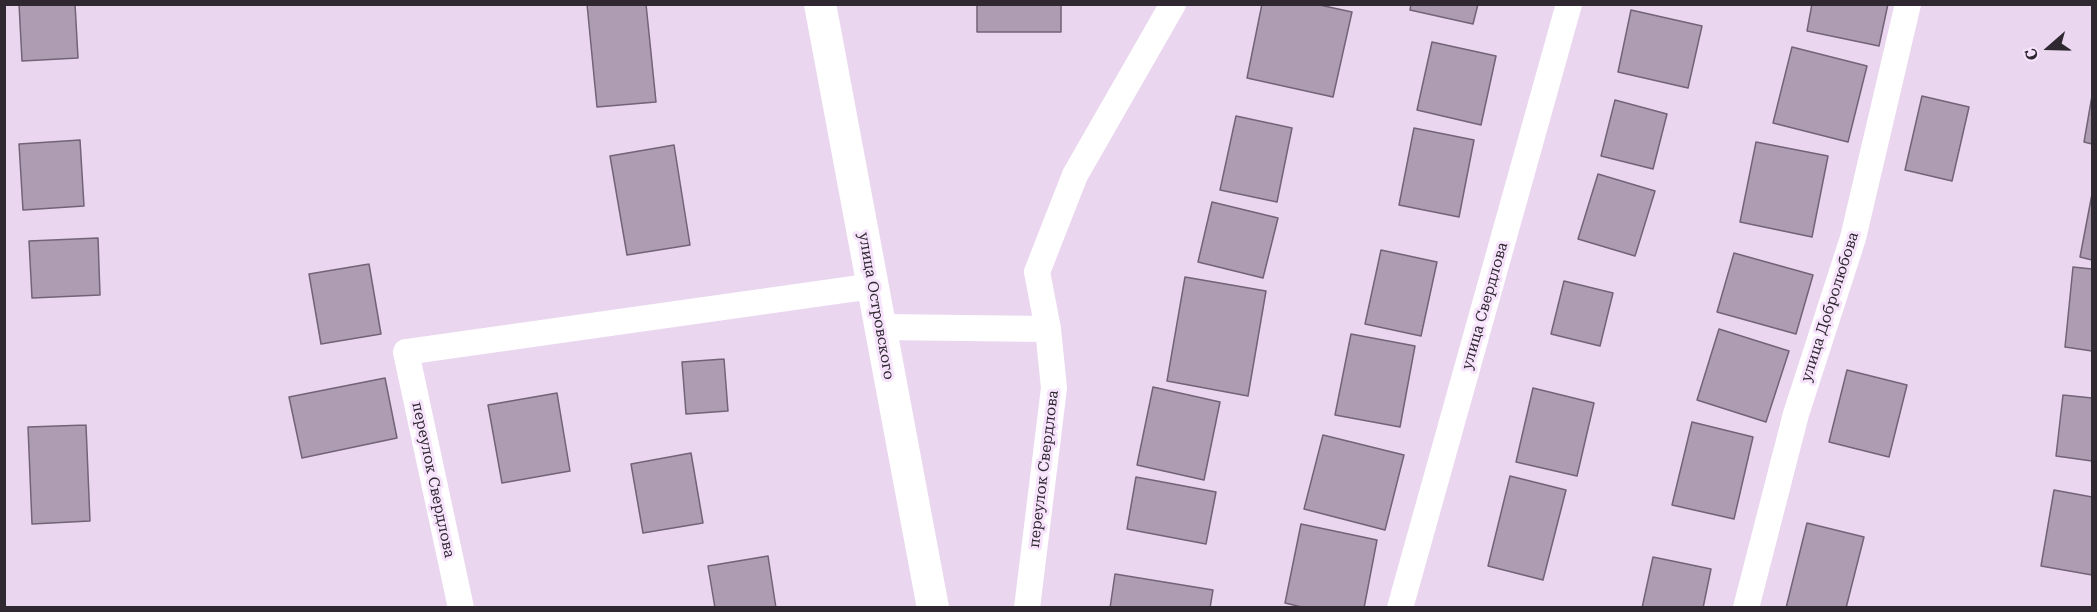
<!DOCTYPE html>
<html>
<head>
<meta charset="utf-8">
<style>
  body { margin:0 }
  #map { position:relative; width:2097px; height:612px; overflow:hidden; background:#ead7ef; font-family:"Roboto Serif",serif }
  canvas { display:block }
  .frame { position:absolute; inset:0; border:6px solid #2f2831; pointer-events:none }
  .north { position:absolute; left:2019px; top:18px; width:60px; height:60px; -webkit-text-stroke:4px #f7e4fc; paint-order:stroke; rotate:250deg; font-size:16px; font-weight:700; line-height:24px; text-align:center; color:#2f2831 }
  .north::after { content:''; display:block; margin:auto; width:21px; height:27px; background:#2f2831; clip-path:polygon(50% 0,100% 100%,50% 72%,0 100%) }
</style>
</head>
<body>
<div id="map">
<canvas width="2097" height="612"></canvas>
<div class="frame"></div>
<div class="north">С</div>
</div>
<script>
const g = document.querySelector('canvas').getContext('2d');
g.lineJoin = 'round';
function paint(path, color) { g.fillStyle = color; g.fill(path, 'evenodd'); }
const toPath = rows => new Path2D(rows.map(r => 'M' + r).join(''));
function strokePath(path, color, width, dash) { g.strokeStyle = color; g.lineWidth = width; g.lineCap = dash ? 'butt' : 'round'; g.setLineDash(dash || []); g.stroke(path); }
function write(font, color, halo, rows, align = 'center') {
  g.font = font + ' "Roboto Serif",serif'; g.lineWidth = 6; g.setLineDash([]); g.textBaseline = 'middle'; g.strokeStyle = halo; g.fillStyle = color; for (const [text, x, y, turn = 0] of rows) {
    g.save(); g.translate(x, y); g.rotate((+turn || 0) * Math.PI / 180); g.textAlign = isNaN(turn) ? turn : align; if (halo) g.strokeText(text, 0, 0); g.fillText(text, 0, 0); g.restore();
  }
}
const building = toPath([
  [19,4,75,4,78,58,22,61,19,4],
  [587,4,646,4,656,102,597,107,587,4],
  [977,4,1061,4,1061,32,977,32,977,4],
  [1262,4,1315,4,1352,12,1333,97,1247,78,1262,4],
  [1411,4,1478,4,1473,24,1410,10,1411,4],
  [1812,4,1888,4,1879,46,1807,31,1812,4],
  [1631,10,1702,26,1688,88,1618,72,1631,10],
  [1432,42,1496,56,1481,125,1417,110,1432,42],
  [1792,47,1867,66,1848,142,1773,123,1792,47],
  [1922,96,1969,107,1952,181,1905,170,1922,96],
  [2092,96,2092,144,2084,142,2092,96],
  [1615,100,1667,114,1653,169,1601,156,1615,100],
  [1236,116,1292,128,1277,202,1220,190,1236,116],
  [1414,128,1474,140,1459,217,1399,205,1414,128],
  [80,140,84,206,23,210,19,144,80,140],
  [1756,142,1828,156,1812,237,1740,222,1756,142],
  [674,145,690,245,627,255,610,156,674,145],
  [1598,174,1655,191,1635,256,1578,239,1598,174],
  [2092,194,2092,260,2080,257,2092,194],
  [1212,202,1278,218,1263,278,1198,262,1212,202],
  [98,238,100,295,32,298,29,241,98,238],
  [1381,250,1437,262,1421,336,1365,324,1381,250],
  [1734,253,1813,275,1796,334,1717,312,1734,253],
  [369,264,381,334,321,344,309,274,369,264],
  [2073,267,2092,269,2092,351,2065,347,2073,267],
  [1185,277,1266,291,1248,396,1167,381,1185,277],
  [1564,281,1613,293,1600,346,1551,334,1564,281],
  [1719,329,1789,351,1766,422,1697,400,1719,329],
  [1351,334,1415,346,1400,427,1335,415,1351,334],
  [724,359,728,411,686,414,682,362,724,359],
  [1847,370,1907,385,1889,457,1829,442,1847,370],
  [385,378,397,438,302,458,289,397,385,378],
  [1153,387,1220,402,1204,480,1137,465,1153,387],
  [1533,388,1594,403,1577,476,1516,462,1533,388],
  [557,393,570,471,502,483,488,405,557,393],
  [2063,395,2092,398,2092,461,2056,456,2063,395],
  [1692,422,1753,437,1734,519,1672,505,1692,422],
  [86,425,90,521,32,524,28,427,86,425],
  [1323,435,1404,455,1385,530,1304,509,1323,435],
  [691,453,703,523,643,533,631,464,691,453],
  [1510,476,1566,490,1543,580,1488,566,1510,476],
  [1136,477,1216,492,1206,544,1127,529,1136,477],
  [2054,490,2092,497,2092,575,2041,566,2054,490],
  [1807,523,1864,537,1846,608,1786,608,1807,523],
  [1301,524,1377,540,1364,608,1306,608,1285,603,1301,524],
  [768,556,776,608,715,608,708,566,768,556],
  [1653,557,1711,569,1703,608,1642,608,1653,557],
  [1115,574,1213,590,1210,608,1110,608,1115,574]
]);
paint(building, '#ae9cb3');
strokePath(building, '#736377', 1.5);
strokePath(toPath([
  [880,327,1048,329],
  [461,608,406,352,873,286],
  [1027,608,1054,388,1048,329,1037,272,1075,175,1173,4],
  [1400,608,1569,4],
  [1746,608,1796,414,1853,238,1908,4]
]), '#fff', 26);
strokePath(toPath([
  [820,4,933,608]
]), '#fff', 32);
write('15px', '#2f2831', '#f7e4fc', [
  ["улица Островского",876,306,80],
  ["улица Свердлова",1485,306,-74],
  ["улица Добролюбова",1830,307,-72],
  ["переулок Свердлова",1044,469,-83],
  ["переулок Свердлова",433,480,78]
]);
</script>
</body>
</html>
